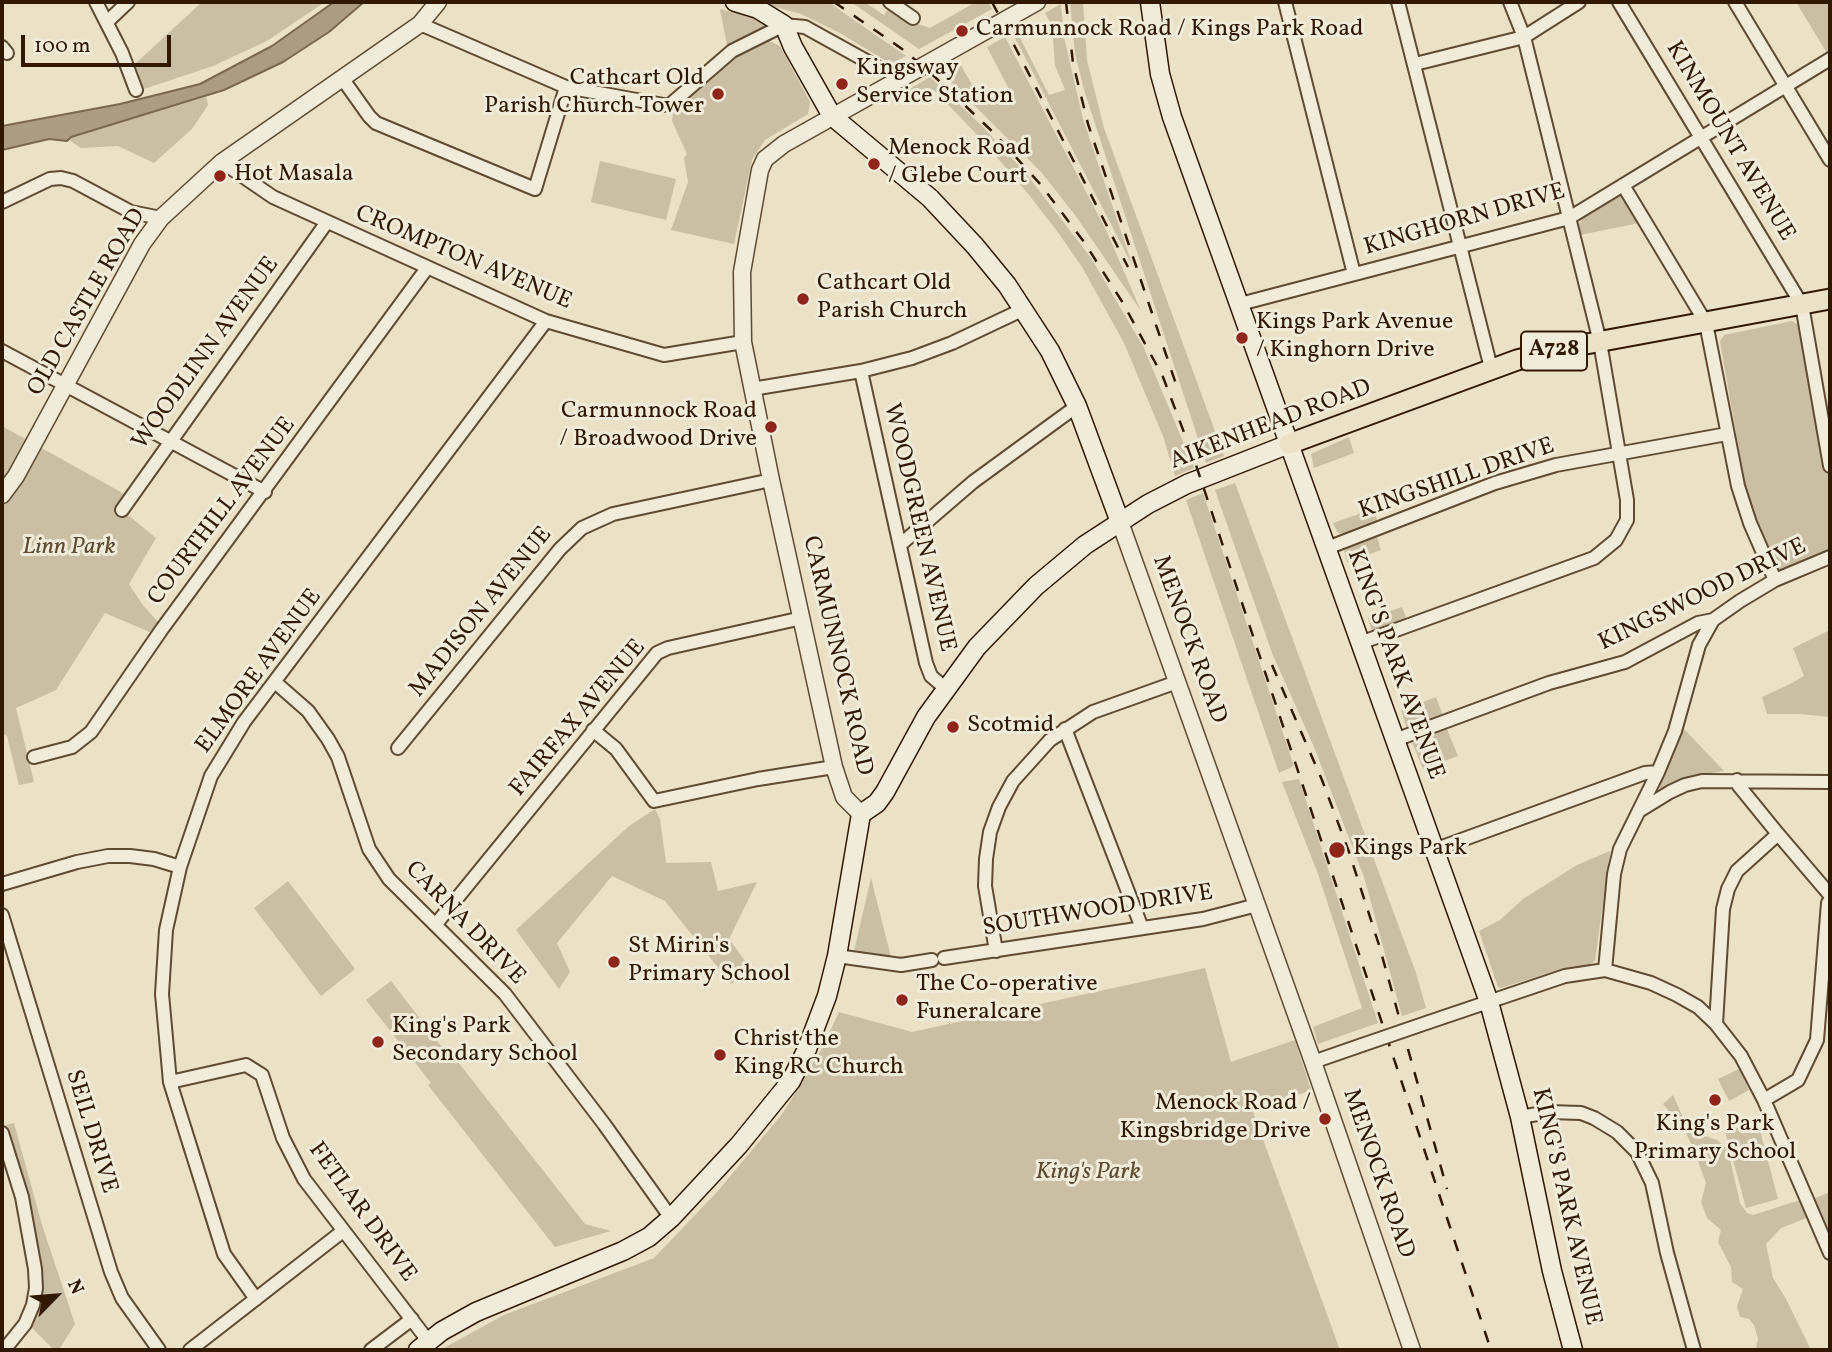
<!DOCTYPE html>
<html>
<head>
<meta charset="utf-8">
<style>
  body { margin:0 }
  #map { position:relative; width:1832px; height:1352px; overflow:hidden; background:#eae1c6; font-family:Vollkorn,serif }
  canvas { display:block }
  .frame { position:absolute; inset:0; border:4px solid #301900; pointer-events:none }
  .north { position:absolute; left:21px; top:1261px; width:70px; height:70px; -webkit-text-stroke:5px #f1ecda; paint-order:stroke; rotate:65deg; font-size:19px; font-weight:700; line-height:28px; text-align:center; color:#301900 }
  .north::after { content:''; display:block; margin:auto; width:24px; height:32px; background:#301900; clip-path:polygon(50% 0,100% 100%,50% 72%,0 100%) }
  .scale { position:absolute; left:21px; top:35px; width:150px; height:32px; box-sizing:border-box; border:4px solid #301900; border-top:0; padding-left:9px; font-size:21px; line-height:24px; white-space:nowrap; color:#301900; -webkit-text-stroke:5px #f1ecda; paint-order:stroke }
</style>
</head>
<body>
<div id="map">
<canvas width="1832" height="1352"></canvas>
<div class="frame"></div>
<div class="north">N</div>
<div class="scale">100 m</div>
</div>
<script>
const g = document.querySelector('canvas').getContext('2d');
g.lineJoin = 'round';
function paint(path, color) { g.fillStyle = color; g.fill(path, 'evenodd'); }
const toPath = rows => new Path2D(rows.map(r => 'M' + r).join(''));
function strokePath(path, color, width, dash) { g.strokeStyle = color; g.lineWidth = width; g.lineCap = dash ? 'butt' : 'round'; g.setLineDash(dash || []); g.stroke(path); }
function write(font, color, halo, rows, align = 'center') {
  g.font = font + ' Vollkorn,serif'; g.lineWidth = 6; g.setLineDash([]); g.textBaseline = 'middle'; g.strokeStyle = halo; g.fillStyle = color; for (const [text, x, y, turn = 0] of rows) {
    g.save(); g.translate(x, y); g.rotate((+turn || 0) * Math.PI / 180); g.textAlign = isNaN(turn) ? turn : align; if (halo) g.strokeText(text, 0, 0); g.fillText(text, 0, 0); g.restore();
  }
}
paint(toPath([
  [202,2,325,2,267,41,213,66,144,89,135,64],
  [757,2,828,2,906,56,891,64,840,33,801,14],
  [851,2,864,2,884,15,888,9,912,22,930,28,976,2,988,2,992,9,919,49],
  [1070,2,1083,2,1087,60,1104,128,1224,456,1206,463,1084,90,1075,53],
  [1796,2,1830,2,1830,59,1825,50],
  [1061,4,1064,37,1083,119,1133,267,1012,32,1016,30,1049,95,1065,90,1055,65,1052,26,1045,13],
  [720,9,765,21,769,25,763,31,728,50],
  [1005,37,1107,232,1141,311,1075,215,1041,172,942,73,959,62,974,88,994,101,1010,91,987,47],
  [764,41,770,41,780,46,810,102,808,114,765,140,752,160,734,244,671,230,688,182,684,158,687,154,672,121,673,111,740,55],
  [930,77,981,125,1024,171,1091,258,1144,348,1194,468,1175,476,1174,473,1163,436,1124,343,1082,267,1057,231,1029,195,983,141,934,90,899,95],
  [206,97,208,105,192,129,154,163,118,146,81,148,69,140,72,137],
  [600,161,676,179,666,220,591,202],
  [1620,193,1639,223,1580,235,1578,225,1586,214],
  [1792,321,1800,326,1830,480,1830,555,1776,578,1751,520,1720,341,1724,335],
  [2,426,119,491,134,502,128,515,156,538,129,584,142,604,159,623,152,633,105,613,56,690,16,708,34,782,19,785,7,736,2,733],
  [1349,437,1354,453,1314,468,1311,454],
  [1235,483,1416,973,1426,1008,1402,1016,1364,877,1314,747,1272,653,1215,490],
  [1203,493,1294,766,1279,773,1186,500],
  [1373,509,1378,522,1344,534,1338,533,1333,523],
  [1377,537,1381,550,1347,562,1344,551,1347,548],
  [1402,607,1407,620,1372,631,1368,618],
  [1830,630,1830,717,1799,714,1767,714,1762,697,1790,684,1804,676,1793,648],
  [1436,697,1443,716,1407,729,1401,710],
  [1447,729,1458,756,1423,769,1412,742],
  [1684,729,1724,771,1693,776,1662,789,1659,787],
  [1299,779,1378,1023,1318,1044,1313,1027,1362,1008,1318,874,1282,782],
  [655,809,660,819,666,863,711,862,718,891,757,882,729,939,751,969,731,984,665,901,612,876,557,943,570,972,559,989,516,930,629,826],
  [1610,851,1595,961,1587,966,1555,971,1501,988,1498,987,1479,931,1500,920,1523,899,1577,865],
  [871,878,891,957,854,951],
  [288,881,355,969,321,996,254,908],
  [1205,968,1231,1062,1295,1040,1311,1090,1253,1112,1340,1350,440,1350,504,1315,654,1258,717,1192,783,1113,821,1050,839,1012,912,1032],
  [391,981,455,1064,458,1062,585,1224,611,1231,555,1247,428,1085,431,1083,366,1000],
  [1739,1069,1749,1090,1729,1101,1718,1079],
  [1673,1095,1689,1131,1717,1140,1728,1150,1740,1203,1747,1213,1753,1215,1800,1200,1809,1217,1781,1228,1766,1244,1773,1278,1786,1299,1811,1350,1758,1350,1756,1347,1758,1339,1754,1325,1749,1319,1740,1317,1737,1306,1743,1289,1732,1282,1731,1267,1718,1242,1721,1230,1707,1218,1701,1202,1706,1183,1693,1148,1685,1131,1663,1104],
  [14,1123,42,1225,75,1324,59,1350,54,1350,31,1327,40,1301,42,1283,28,1204,6,1125],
  [1758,1123,1778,1199,1746,1208,1725,1131],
  [1830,1192,1830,1225,1826,1227,1813,1199]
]), '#cabfa4');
const water = toPath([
  [334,2,364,2,329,32,283,62,224,90,71,137,67,141,49,139,2,150,2,126,120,104,200,84,272,46,334,2]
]);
paint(water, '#ab9d83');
strokePath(water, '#7a684f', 2);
const minor = toPath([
  [96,2,122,53,136,90],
  [890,2,913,18],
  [1285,2,1354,274],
  [1398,2,1491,368],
  [1619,2,1802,305,1830,466],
  [1735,2,1830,160],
  [107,22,128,2],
  [420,24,566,87,664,105],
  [2,47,7,53],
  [1415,64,1524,37,1579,2],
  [342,78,369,116,376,123,535,189,566,87],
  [672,103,732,51,784,25,805,27,879,68],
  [222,162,273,197,546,321,664,355,743,342],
  [1623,185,1706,323,1738,486,1750,523,1775,580],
  [2,202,50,179,61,178,73,181,131,212,161,218],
  [1240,304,1569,218,1830,59],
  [2,351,265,492],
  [861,371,926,663,931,676,945,688],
  [752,389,861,371,912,358,952,343,1024,309],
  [122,510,327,222],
  [901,544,973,482,1077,406],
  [1327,548,1495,483,1556,465,1727,434],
  [1360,643,1594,558,1616,540,1627,520,1627,500,1600,342,1524,37,1510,2],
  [276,683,308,711,328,739,338,757,369,849,389,879,505,994,604,1124,671,1218],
  [1065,729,1142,928],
  [593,730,616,749,654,801,758,779,834,767],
  [1395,740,1549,683,1625,662,1698,623,1713,620,1740,601,1775,580,1830,557],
  [398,748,560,549,582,528,613,514,771,480],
  [34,757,72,747,91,732,162,629,427,268],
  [1737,780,1739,786,1778,834,1830,895],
  [1639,811,1670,792,1685,785,1702,781,1830,782],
  [1434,850,1645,773,1658,772],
  [2,884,77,862,108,856,130,856,154,859,180,867],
  [2,915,111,1272,122,1298,159,1350],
  [436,924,657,653,668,648,802,618],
  [996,951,985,886,986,859,990,832,999,807,1013,781,1050,740,1093,712,1177,682],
  [837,956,901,965,932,960],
  [944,958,1203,919,1257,905],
  [1605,970,1614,874,1620,849,1658,772,1675,731,1699,645,1713,620],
  [1429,1022,1565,976,1605,970,1651,983,1677,995,1698,1007,1716,1024,1741,1056,1764,1100,1830,1253],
  [1716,1024,1723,909,1728,889,1737,871,1778,834],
  [1313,1062,1362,1045],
  [170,1082,246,1065,262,1075,283,1138,304,1179,429,1342],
  [1764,1100,1798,1080,1817,1040,1828,903,1830,900],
  [1520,1117,1549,1112,1581,1113,1594,1118,1617,1132,1637,1152,1652,1183,1667,1253,1694,1350],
  [2,1133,22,1197,35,1269,36,1288,33,1305,25,1324,4,1350],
  [256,1299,224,1254,170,1082,162,994,166,930,180,867,211,776,244,722,546,321],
  [190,1350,343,1231],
  [371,1350,412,1319]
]);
const tertiary = toPath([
  [2,495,16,476,142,244,161,218,222,162,420,24,438,2],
  [1120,522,1313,1062,1412,1350],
  [861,814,844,797,834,767,771,480,743,342,742,272,760,170,765,159,784,144,1037,2]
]);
const secondary = toPath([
  [735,2,758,9,784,25,793,47,832,116,930,198,975,246,1007,285,1050,351,1077,406,1120,522],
  [1150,2,1160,74,1172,117,1489,1002,1520,1117,1552,1271,1573,1350],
  [418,1350,442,1331,476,1312,623,1251,649,1237,671,1218,739,1145,791,1081,807,1049,827,996,837,956,861,814,877,803,885,792,926,717,977,647,1036,586,1085,545,1148,504,1187,484,1289,444]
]);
const primary = toPath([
  [1289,444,1517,360,1570,347,1830,299]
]);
strokePath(minor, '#5e4b32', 16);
strokePath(tertiary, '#5e4b32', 19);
strokePath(secondary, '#301900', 21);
strokePath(primary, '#301900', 23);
strokePath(minor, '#f1ecda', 12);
strokePath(tertiary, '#f1ecda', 16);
strokePath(secondary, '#f1ecda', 18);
strokePath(primary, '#eae1c6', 19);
strokePath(toPath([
  [834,2,905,51,936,78,995,134,1041,185,1084,242,1123,303,1163,377,1193,456,1491,1350],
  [992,2,1128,267],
  [1066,2,1073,63,1088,124,1177,387],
  [1272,665,1322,780,1349,852,1379,945,1447,1189]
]), '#301900', 2.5, [12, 12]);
const minorBridge = toPath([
  [1362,1045,1429,1022]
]);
strokePath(minorBridge, '#5e4b32', 16, []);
strokePath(minorBridge, '#f1ecda', 12);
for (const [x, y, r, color] of [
  [962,31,7,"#8f2418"],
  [842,84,7,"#8f2418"],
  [718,94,7,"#8f2418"],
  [874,164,7,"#8f2418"],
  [220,176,7,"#8f2418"],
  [803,299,7,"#8f2418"],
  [1242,338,7,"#8f2418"],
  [771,427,7,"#8f2418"],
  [953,727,7,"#8f2418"],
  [1337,850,9,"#8f2418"],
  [614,962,7,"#8f2418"],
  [902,1000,7,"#8f2418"],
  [378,1042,7,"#8f2418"],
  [720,1055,7,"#8f2418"],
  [1715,1100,7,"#8f2418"],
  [1325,1119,7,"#8f2418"]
]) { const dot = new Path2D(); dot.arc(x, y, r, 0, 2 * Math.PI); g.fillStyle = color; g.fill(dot); strokePath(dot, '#f1ecda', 2.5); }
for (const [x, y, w] of [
  [1554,351,66]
]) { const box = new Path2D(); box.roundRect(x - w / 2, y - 19.5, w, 39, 5); g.fillStyle = '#f1ecda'; g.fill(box); strokePath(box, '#301900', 2); }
write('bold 23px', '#301900', null, [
  ["A728",1554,351]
]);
write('24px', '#301900', '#f1ecda', [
  ["Carmunnock Road / Kings Park Road",976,31],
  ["Kingsway",856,70],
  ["Service Station",856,98],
  ["Cathcart Old",704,80,"right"],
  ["Parish Church Tower",704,108,"right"],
  ["Menock Road",888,150],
  ["/ Glebe Court",888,178],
  ["Hot Masala",234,176],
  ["Cathcart Old",817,285],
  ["Parish Church",817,313],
  ["Kings Park Avenue",1256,324],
  ["/ Kinghorn Drive",1256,352],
  ["Carmunnock Road",757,413,"right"],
  ["/ Broadwood Drive",757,441,"right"],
  ["Scotmid",967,727],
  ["Kings Park",1353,850],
  ["St Mirin's",628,948],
  ["Primary School",628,976],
  ["The Co-operative",916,986],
  ["Funeralcare",916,1014],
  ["King's Park",392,1028],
  ["Secondary School",392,1056],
  ["Christ the",734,1041],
  ["King RC Church",734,1069],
  ["Menock Road /",1311,1105,"right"],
  ["Kingsbridge Drive",1311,1133,"right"],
  ["King's Park",1715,1126,"center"],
  ["Primary School",1715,1154,"center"]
], 'left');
write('24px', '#301900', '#f1ecda', [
  ["KINMOUNT AVENUE",1729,142,59],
  ["KINGHORN DRIVE",1465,221,-16],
  ["CROMPTON AVENUE",463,259,23],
  ["OLD CASTLE ROAD",88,303,-60],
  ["WOODLINN AVENUE",207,354,-54],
  ["AIKENHEAD ROAD",1271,426,-21],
  ["KINGSHILL DRIVE",1457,480,-19],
  ["COURTHILL AVENUE",223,512,-53],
  ["WOODGREEN AVENUE",918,528,77],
  ["KINGSWOOD DRIVE",1703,596,-26],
  ["MADISON AVENUE",482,613,-51],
  ["MENOCK ROAD",1188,640,70],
  ["CARMUNNOCK ROAD",836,656,77],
  ["KING'S PARK AVENUE",1394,665,70],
  ["ELMORE AVENUE",260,672,-54],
  ["FAIRFAX AVENUE",579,719,-50],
  ["SOUTHWOOD DRIVE",1098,912,-9],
  ["CARNA DRIVE",464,924,46],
  ["SEIL DRIVE",90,1132,73],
  ["MENOCK ROAD",1377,1174,71],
  ["KING'S PARK AVENUE",1565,1207,77],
  ["FETLAR DRIVE",361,1213,54]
]);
write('italic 24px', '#5e4b31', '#f1ecda', [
  ["Linn Park",69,549],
  ["King's Park",1088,1174]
]);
</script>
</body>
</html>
